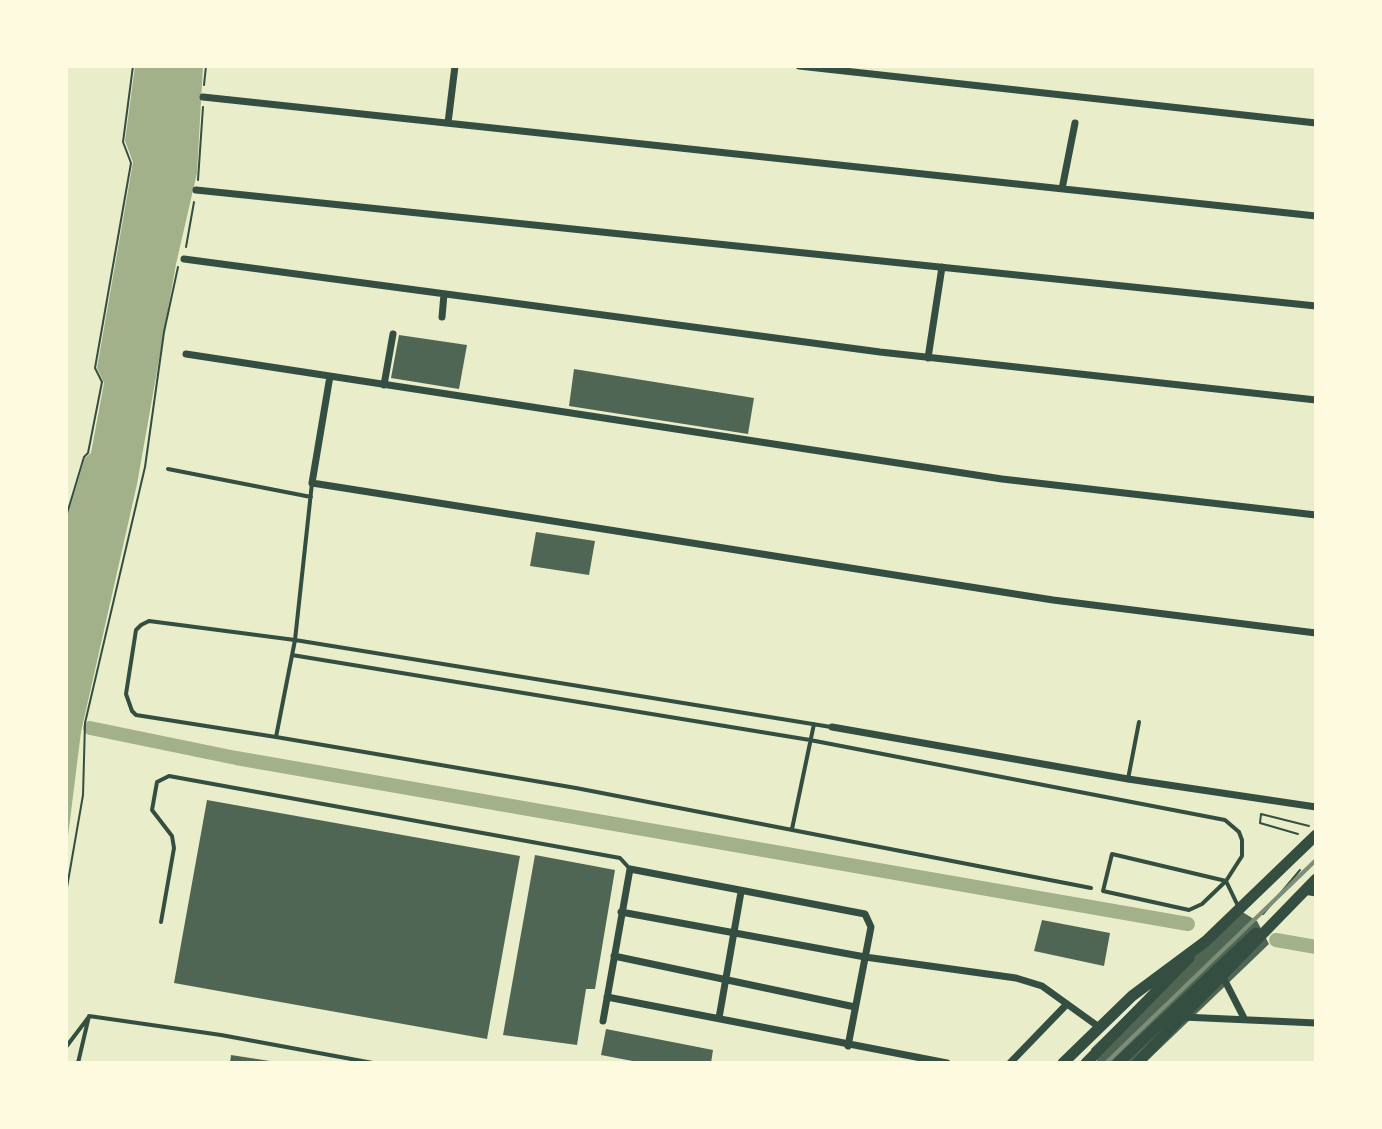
<!DOCTYPE html>
<html>
<head>
<meta charset="utf-8">
<style>
  body { margin:0 }
  #map { position:relative; width:1382px; height:1129px; overflow:hidden; background:#e9edc9; font-family:"Work Sans",sans-serif }
  canvas { display:block }
  .frame { position:absolute; inset:0; border:68px solid #fefae0; pointer-events:none }
</style>
</head>
<body>
<div id="map">
<canvas width="1382" height="1129"></canvas>
<div class="frame"></div>
</div>
<script>
const g = document.querySelector('canvas').getContext('2d');
g.lineJoin = 'round';
function paint(path, color) { g.fillStyle = color; g.fill(path, 'evenodd'); }
const toPath = rows => new Path2D(rows.map(r => 'M' + r).join(''));
function strokePath(path, color, width, dash) { g.strokeStyle = color; g.lineWidth = width; g.lineCap = dash ? 'butt' : 'round'; g.setLineDash(dash || []); g.stroke(path); }
paint(toPath([
  [135,66,203,66,197,173,176,264,137,484,81,732,66,852,67,517,85,458,91,453,104,383,97,368,133,162,125,141]
]), '#a3b18a');
strokePath(toPath([
  [90,728,236,758,1188,924],
  [1276,940,1316,947]
]), '#a3b18a', 14);
paint(toPath([
  [399,335,467,345,459,389,391,378],
  [574,369,754,398,748,434,569,406],
  [536,532,595,541,589,575,530,566],
  [207,800,520,856,487,1039,174,983],
  [535,855,615,870,595,989,586,989,577,1045,503,1035],
  [1236,908,1257,921,1269,944,1145,1063,1098,1063,1091,1049],
  [1042,920,1110,933,1104,966,1034,951],
  [606,1029,713,1050,711,1063,643,1063,601,1055],
  [231,1055,270,1061,270,1063,230,1063]
]), '#4f6655');
strokePath(toPath([
  [204,85,206,66],
  [198,180,203,107],
  [186,247,194,202],
  [66,517,84,457,88,453,102,382,95,368,131,163,123,142,133,66],
  [66,519,66,528],
  [1298,834,1260,823,1261,814,1309,826],
  [66,893,83,795,85,723,145,467,164,332,178,267],
  [1263,914,1300,870]
]), '#344e41', 2);
strokePath(toPath([
  [168,469,311,497],
  [312,483,295,640,276,737,576,788,1091,888],
  [292,655,810,740,1225,820,1239,832,1242,840,1242,856,1226,881,1238,906],
  [276,737,136,715,132,711,126,694,136,630,141,625,149,621,295,640,831,727],
  [1128,779,1139,722],
  [792,829,814,724],
  [1112,854,1226,881,1202,904,1189,910,1103,891,1112,854],
  [161,922,174,848,172,836,152,810,157,782,169,776,620,858,630,869],
  [89,1016,221,1035,373,1063],
  [66,1047,88,1018],
  [78,1063,89,1016]
]), '#344e41', 4);
strokePath(toPath([
  [799,66,1316,123],
  [203,97,1316,216],
  [448,123,455,66],
  [1062,189,1075,123],
  [196,190,1316,306],
  [184,259,880,352,1316,400],
  [442,317,444,294],
  [186,354,1002,479,1316,515],
  [928,358,942,267],
  [330,376,312,483,1053,600,1316,633],
  [384,385,393,334],
  [832,727,1128,779,1316,807],
  [1304,891,1316,893],
  [621,912,865,957,1016,978,1042,986,1099,1027],
  [614,956,855,1007],
  [1223,977,1244,1018],
  [607,997,947,1063],
  [1183,1017,1316,1023],
  [719,1018,741,892],
  [603,1021,630,869,865,914,871,927,848,1046],
  [1010,1063,1067,1004]
]), '#344e41', 7);
strokePath(toPath([
  [1063,1063,1132,996,1206,941,1316,835],
  [1086,1063,1189,958],
  [1118,1063,1256,933],
  [1137,1063,1316,879]
]), '#344e41', 11);
strokePath(toPath([
  [1106,1063,1316,860]
]), '#7c8e77', 4);
</script>
</body>
</html>
